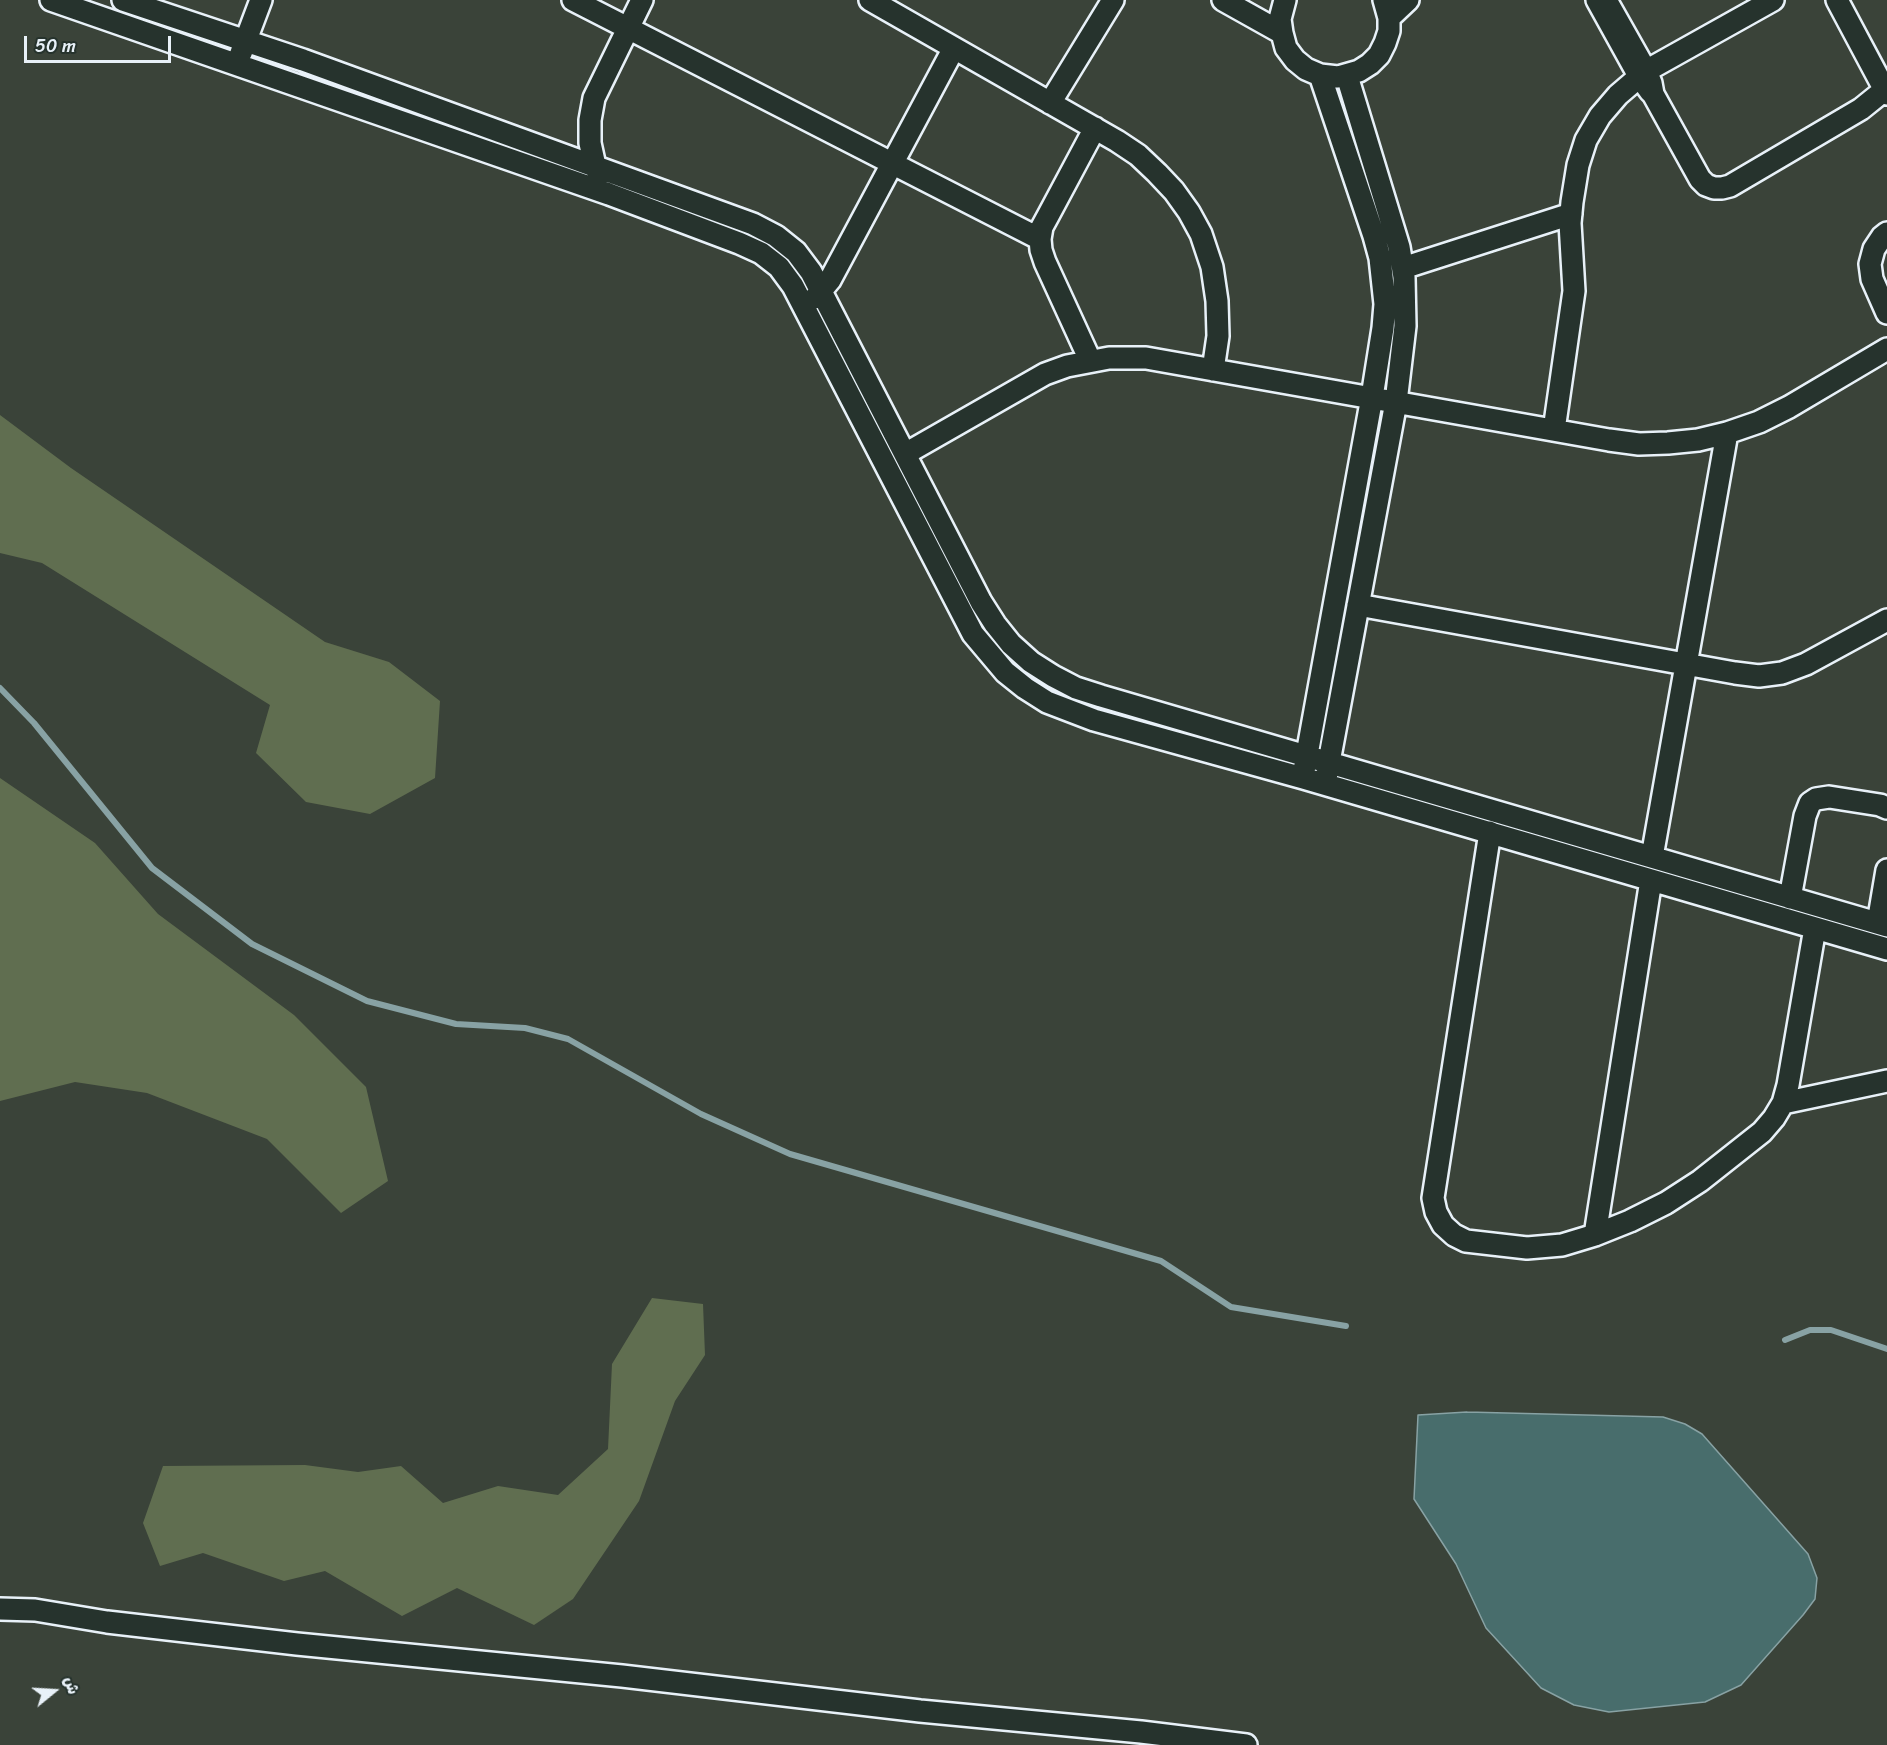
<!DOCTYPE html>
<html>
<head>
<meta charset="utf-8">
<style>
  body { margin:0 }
  #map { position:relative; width:1887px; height:1745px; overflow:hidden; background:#3a4339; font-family:Sriracha,"Playpen Sans Arabic",sans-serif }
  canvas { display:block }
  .north { position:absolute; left:24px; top:1661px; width:60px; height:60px; -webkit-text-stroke:4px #26332d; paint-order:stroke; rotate:72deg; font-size:16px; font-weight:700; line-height:24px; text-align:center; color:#e8f1f8 }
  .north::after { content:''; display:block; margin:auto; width:21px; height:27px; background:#e8f1f8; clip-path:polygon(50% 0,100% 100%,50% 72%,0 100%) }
  .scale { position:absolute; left:24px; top:36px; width:147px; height:27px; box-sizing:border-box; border:3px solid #e8f1f8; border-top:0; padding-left:8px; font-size:18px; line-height:21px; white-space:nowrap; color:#e8f1f8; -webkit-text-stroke:4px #26332d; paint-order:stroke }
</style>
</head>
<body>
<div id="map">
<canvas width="1887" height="1745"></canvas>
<div class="north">ش</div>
<div class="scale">50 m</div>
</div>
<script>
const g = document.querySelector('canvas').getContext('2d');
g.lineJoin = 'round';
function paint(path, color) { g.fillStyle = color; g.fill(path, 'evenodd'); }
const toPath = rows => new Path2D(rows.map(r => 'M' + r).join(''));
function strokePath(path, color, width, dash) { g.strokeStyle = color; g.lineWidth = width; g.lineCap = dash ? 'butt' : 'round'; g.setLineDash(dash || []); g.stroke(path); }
paint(toPath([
  [0,415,71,468,325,642,389,662,440,701,435,778,370,814,306,802,256,753,270,705,42,563,0,553],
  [0,778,95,843,158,914,294,1015,366,1087,388,1181,341,1213,267,1139,147,1093,75,1082,0,1101],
  [652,1298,703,1304,705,1355,675,1401,639,1501,573,1599,534,1625,457,1588,402,1616,325,1571,284,1581,203,1553,160,1566,143,1523,163,1466,305,1465,358,1472,401,1466,443,1503,498,1486,558,1495,608,1449,612,1364]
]), '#606e50');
const water = toPath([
  [1467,1412,1663,1417,1685,1424,1702,1434,1808,1554,1817,1578,1815,1599,1803,1615,1741,1685,1705,1702,1609,1712,1574,1705,1541,1688,1486,1628,1456,1564,1414,1499,1418,1415,1467,1412]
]);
paint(water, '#486d6c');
strokePath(water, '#88a2a4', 1.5);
strokePath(toPath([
  [0,688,34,723,152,868,252,944,367,1001,456,1024,525,1028,568,1039,701,1114,790,1154,1161,1261,1231,1307,1346,1326],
  [1785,1340,1810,1330,1831,1330,1887,1349]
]), '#88a2a4', 6);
const minor = toPath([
  [51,0,609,194,739,243,761,253,779,267,793,286,973,634,1005,672,1025,688,1047,702,1094,720,1303,778,1887,949],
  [123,0,303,60,753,224,776,236,796,252,811,272,981,602,995,624,1011,644,1031,662,1053,676,1076,688,1101,696,1887,926],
  [573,0,1040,239],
  [870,0,1117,141,1138,155,1157,173,1174,191,1189,212,1201,234,1212,267,1217,301,1218,336,1213,370],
  [1223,0,1282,33],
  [1285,0,1280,19,1282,33,1286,48,1295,60,1306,69,1320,75,1338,77,1359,71,1370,64,1379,55,1385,43,1389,31,1389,18,1384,0],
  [1597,0,1639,76,1650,91,1653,94,1651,83,1646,71,1606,0],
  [1837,0,1887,94],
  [1389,18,1408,0],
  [241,53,261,0],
  [1653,94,1700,179,1706,185,1714,188,1722,188,1730,186,1861,109,1887,88],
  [1050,103,1113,0],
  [599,175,595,166,590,143,590,120,594,98,642,0],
  [1887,233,1882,237,1874,249,1870,264,1872,279,1887,313],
  [1403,268,1571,214],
  [815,298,830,280,954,48],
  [1090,360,1045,262,1041,250,1040,239,1042,227,1048,216,1095,128],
  [1554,430,1574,291,1570,223,1572,202,1578,165,1586,140,1600,116,1618,95,1646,71,1773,0],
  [905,454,1045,374,1067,366,1109,358,1146,358,1609,440,1639,444,1668,443,1698,440,1727,433,1759,422,1789,407,1887,349],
  [1358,605,1735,673,1759,676,1782,673,1806,664,1887,620],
  [1304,771,1372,397,1383,328,1385,304,1380,258,1374,236,1320,75],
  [1326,778,1396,402,1405,326,1404,277,1399,247,1347,76],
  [1490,832,1433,1198,1436,1212,1443,1225,1454,1235,1466,1241,1527,1248,1562,1245,1595,1235,1630,1221,1666,1203,1700,1181,1762,1132,1774,1118,1783,1103,1788,1085,1815,928],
  [1652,857,1727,433],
  [1790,898,1805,816,1810,803,1816,799,1829,797,1880,805,1887,808],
  [1878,923,1887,870],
  [1783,1103,1887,1081],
  [1595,1235,1651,880],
  [0,1609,35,1610,107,1622,297,1644,622,1676,920,1711,1141,1732,1246,1745]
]);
strokePath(minor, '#e8f1f8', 26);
strokePath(minor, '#26332d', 21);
</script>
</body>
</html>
